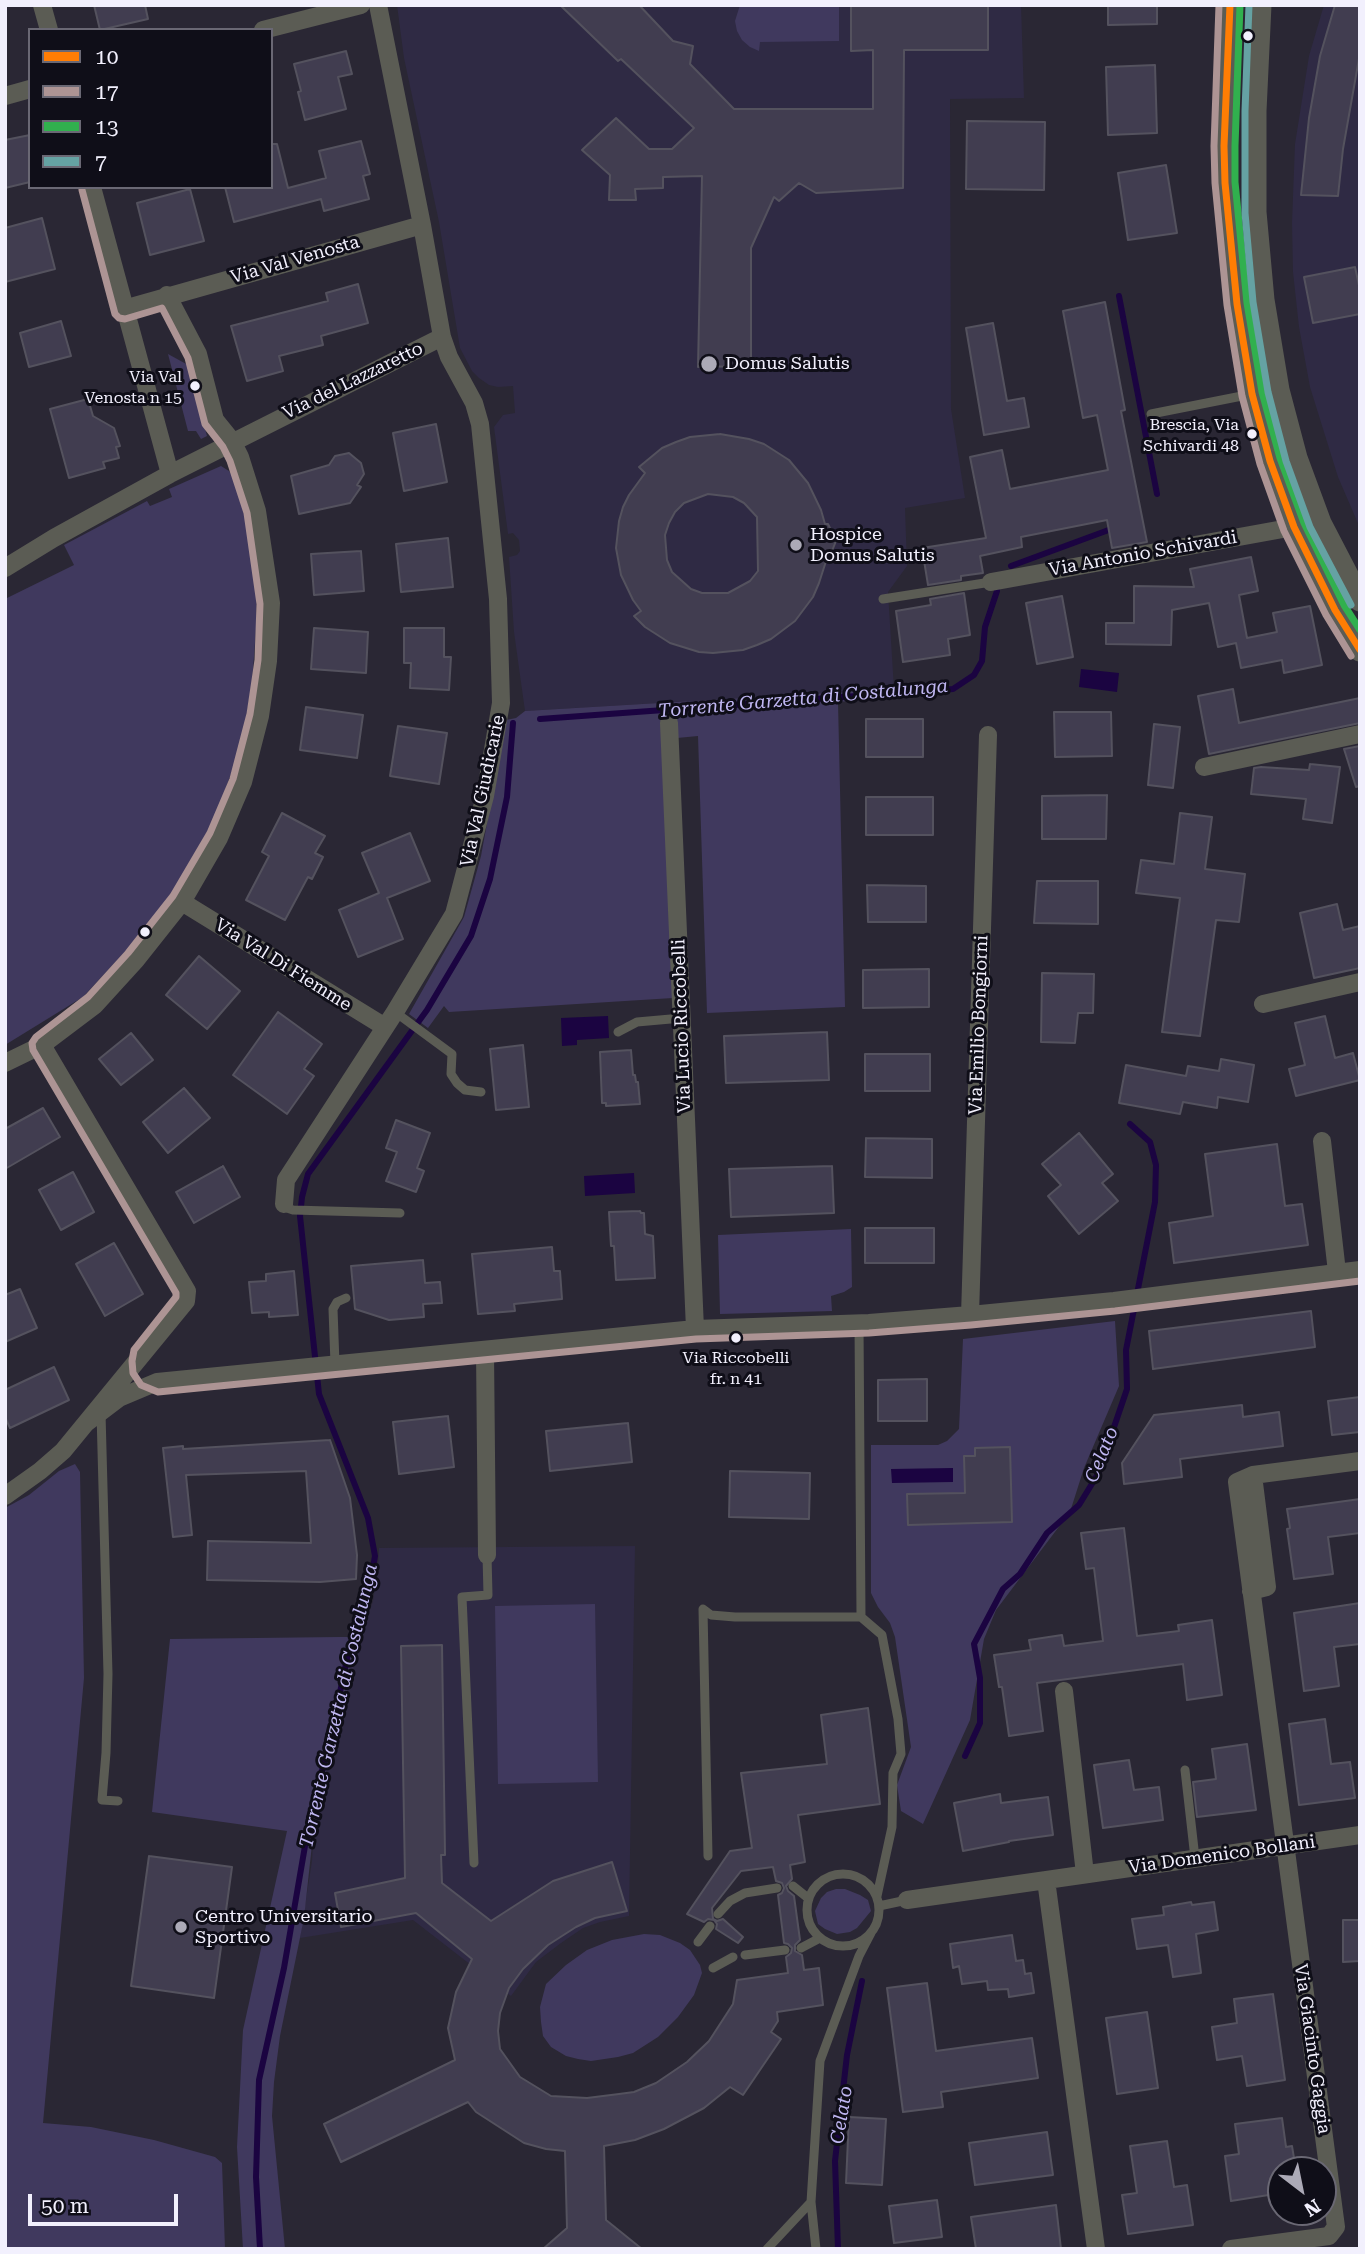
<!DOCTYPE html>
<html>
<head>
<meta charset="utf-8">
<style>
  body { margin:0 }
  #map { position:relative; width:1365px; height:2254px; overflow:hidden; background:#2a2734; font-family:"Roboto Serif",serif }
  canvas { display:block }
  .frame { position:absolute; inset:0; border:7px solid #f2f0fd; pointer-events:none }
  .legend { position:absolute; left:28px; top:28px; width:245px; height:161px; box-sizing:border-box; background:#0f0e18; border:2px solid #6a6874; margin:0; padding:9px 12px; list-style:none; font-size:21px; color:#f2f0fd }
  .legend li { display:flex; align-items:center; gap:14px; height:35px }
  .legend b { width:35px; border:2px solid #6a6874 }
  .north { position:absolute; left:1267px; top:2156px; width:70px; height:70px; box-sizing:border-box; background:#0f0e18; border:2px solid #6a6874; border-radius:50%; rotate:148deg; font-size:19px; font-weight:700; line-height:28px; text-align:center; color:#f2f0fd }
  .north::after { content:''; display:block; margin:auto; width:24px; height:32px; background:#acaab7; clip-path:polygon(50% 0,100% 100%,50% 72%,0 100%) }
  .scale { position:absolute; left:28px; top:2194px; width:150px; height:32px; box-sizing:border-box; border:4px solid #f2f0fd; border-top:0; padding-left:9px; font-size:21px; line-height:24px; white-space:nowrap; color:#f2f0fd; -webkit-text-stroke:5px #0f0e18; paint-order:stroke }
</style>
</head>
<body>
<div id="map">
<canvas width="1365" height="2254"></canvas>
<div class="frame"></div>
<ul class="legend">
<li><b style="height:9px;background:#ff7d04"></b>10</li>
<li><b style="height:9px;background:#ad9494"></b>17</li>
<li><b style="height:9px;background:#31b04e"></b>13</li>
<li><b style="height:9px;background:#65a2a3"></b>7</li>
</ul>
<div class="north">N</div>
<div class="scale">50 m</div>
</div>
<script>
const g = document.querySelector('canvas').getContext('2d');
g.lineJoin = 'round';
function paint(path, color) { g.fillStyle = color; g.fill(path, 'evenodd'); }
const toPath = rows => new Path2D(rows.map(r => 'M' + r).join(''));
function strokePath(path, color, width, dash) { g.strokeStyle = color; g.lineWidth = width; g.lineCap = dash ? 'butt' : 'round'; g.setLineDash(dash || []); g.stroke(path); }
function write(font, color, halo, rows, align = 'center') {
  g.font = font + ' "Roboto Serif",serif'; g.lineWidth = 6; g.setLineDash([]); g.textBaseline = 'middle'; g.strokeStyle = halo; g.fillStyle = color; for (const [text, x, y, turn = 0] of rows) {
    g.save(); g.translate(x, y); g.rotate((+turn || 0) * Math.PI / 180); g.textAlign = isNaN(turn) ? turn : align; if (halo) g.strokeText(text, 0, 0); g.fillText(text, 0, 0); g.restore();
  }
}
paint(toPath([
  [397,5,1021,5,1024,98,950,99,951,409,965,498,905,508,907,566,888,592,894,689,525,711,514,632,509,557,517,555,520,551,519,540,513,533,508,534,494,427,503,415,515,413,513,386,498,387,489,385,479,378,472,371,460,348,439,222,404,58],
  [1324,5,1360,5,1360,528,1338,477,1310,387,1299,327,1293,272,1292,223,1295,144,1309,56],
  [635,1546,629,1916,600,1922,583,1928,561,1943,536,1962,511,1996,413,1920,300,1938,312,1861,314,1826,353,1662,373,1601,378,1568,379,1548]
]), '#2f2a44');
paint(toPath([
  [740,5,839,5,839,41,760,42,759,51,750,47,742,40,737,31,735,21],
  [168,354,188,365,207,436,201,439,196,431,188,431],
  [221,466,229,471,234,478,246,521,257,580,256,629,252,683,241,747,214,820,173,891,135,941,83,997,5,1045,5,599,74,565,64,545,147,501,150,506,172,497,169,489],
  [894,689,895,697,838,702,845,1007,707,1013,698,736,677,738,673,998,449,1012,444,1006,428,1028,409,1014,464,917,481,856,506,720,516,718,525,711],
  [851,1229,852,1287,844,1292,831,1296,832,1311,720,1314,718,1235],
  [1115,1321,1119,1386,1084,1468,1070,1512,996,1610,984,1639,970,1720,923,1824,901,1811,897,1785,911,1747,895,1637,890,1623,878,1607,871,1593,871,1445,938,1445,947,1441,959,1429,963,1339],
  [75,1464,80,1472,84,1678,43,2123,91,2127,154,2140,215,2157,222,2163,225,2249,5,2249,5,1508,29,1495,59,1471],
  [595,1604,598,1782,498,1784,495,1606],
  [340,1637,360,1637,314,1826,304,1918,280,2036,274,2082,272,2116,285,2249,243,2249,237,2147,243,2030,287,1831,152,1812,170,1639],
  [836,1889,845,1889,860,1895,868,1900,871,1911,857,1928,850,1932,837,1934,825,1929,818,1924,815,1911,821,1898,827,1892],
  [644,1934,660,1935,680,1943,690,1950,700,1965,702,1973,694,1995,678,2017,658,2037,633,2053,618,2057,591,2061,578,2059,566,2056,551,2047,543,2036,541,2022,540,2007,546,1984,566,1965,587,1950,612,1940]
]), '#40395e');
paint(toPath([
  [1081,669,1119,673,1117,692,1079,687],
  [608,1016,609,1038,577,1040,577,1045,562,1046,561,1018],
  [634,1173,635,1193,585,1196,584,1176],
  [953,1468,953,1482,892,1483,891,1469]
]), '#1b0441');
strokePath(toPath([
  [1119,296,1157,494],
  [1011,566,1114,528],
  [540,719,953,689,974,675,982,661,985,627,997,591],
  [965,1756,980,1723,980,1678,974,1644,1003,1589,1020,1574,1047,1533,1079,1505,1098,1474,1127,1389,1126,1350,1155,1202,1156,1165,1150,1142,1130,1124],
  [260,2249,256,2177,259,2080,284,1968,310,1817,330,1740,348,1654,369,1591,375,1556,368,1518,319,1394,300,1216,302,1197,308,1174,427,1010,471,936,490,879,507,797,513,723],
  [838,2249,835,2161,847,2055,862,1981]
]), '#1b0441', 6);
const building = toPath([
  [94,5,145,5,148,19,100,30,94,5],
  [560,5,639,5,673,41,693,46,690,64,734,109,873,109,873,50,851,51,851,5,988,5,988,50,904,50,903,188,816,193,799,183,779,201,774,197,751,248,751,366,698,367,702,176,663,177,663,188,635,189,636,200,609,200,610,175,582,150,616,118,649,149,672,149,694,128,621,59,618,61,560,5],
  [1108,5,1157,5,1157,24,1108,25,1108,5],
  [1335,5,1360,5,1360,53,1343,149,1338,196,1301,195,1309,118,1320,56,1335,5],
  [346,51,352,74,338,77,346,109,305,120,298,92,301,91,294,64,346,51],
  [1155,65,1157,133,1108,135,1106,67,1155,65],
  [967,121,1045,122,1044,190,966,189,967,121],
  [30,135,30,182,5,188,5,140,30,135],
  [361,141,370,174,363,176,369,199,324,211,321,199,234,222,225,187,271,187,271,144,277,144,288,188,326,178,319,151,361,141],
  [1166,165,1177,233,1128,240,1118,173,1166,165],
  [190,189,204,241,150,255,137,203,190,189],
  [42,218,55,269,5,282,5,228,42,218],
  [1355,267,1360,290,1360,314,1313,323,1304,277,1355,267],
  [358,284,368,323,321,336,323,345,279,356,283,371,247,381,231,326,328,301,326,293,358,284],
  [1105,302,1125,410,1121,411,1147,542,1112,548,1107,520,1021,537,1022,547,980,556,983,573,961,576,961,580,928,585,922,548,986,538,970,457,1002,450,1010,489,1108,470,1097,415,1083,418,1063,311,1105,302],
  [61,321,71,356,29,367,20,333,61,321],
  [993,323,1007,401,1024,398,1029,427,984,435,966,328,993,323],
  [88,399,93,416,114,428,120,446,116,447,119,458,103,462,105,468,69,478,50,409,88,399],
  [436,424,447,482,404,491,393,433,436,424],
  [720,434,749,439,764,444,789,460,808,483,821,510,825,524,828,524,836,541,830,556,828,555,819,583,813,597,795,621,771,639,757,645,743,650,713,653,699,652,670,643,645,627,634,616,641,611,633,600,621,575,616,548,619,521,623,507,629,495,645,473,639,467,662,448,676,442,690,437,720,434],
  [708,494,733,497,744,503,757,517,758,571,750,581,728,593,702,593,691,589,672,572,667,560,665,535,669,523,675,512,684,503,708,494],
  [349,453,361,463,364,474,357,485,361,487,350,503,299,514,291,476,329,465,335,456,349,453],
  [448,538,453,587,401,592,396,544,448,538],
  [361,551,364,591,314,595,311,554,361,551],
  [1251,557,1258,591,1239,595,1247,638,1277,632,1273,613,1310,606,1322,665,1284,673,1282,660,1241,668,1236,643,1218,647,1209,603,1172,610,1171,645,1106,644,1106,623,1134,623,1134,586,1194,587,1190,569,1251,557],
  [964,593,970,635,948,639,950,655,903,662,896,611,931,605,930,599,964,593],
  [1062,596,1073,657,1037,664,1026,603,1062,596],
  [314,628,368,632,366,673,311,669,314,628],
  [404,628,444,628,444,657,451,657,449,690,410,688,411,663,404,663,404,628],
  [1233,689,1239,723,1360,698,1360,723,1209,754,1198,696,1233,689],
  [306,707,363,715,357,758,300,750,306,707],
  [1054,712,1111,712,1112,756,1055,757,1054,712],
  [866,719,923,719,923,757,866,757,866,719],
  [1154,724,1180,727,1173,788,1148,785,1154,724],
  [398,726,447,733,439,784,390,776,398,726],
  [1360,746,1360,786,1356,787,1344,749,1360,746],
  [1310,764,1340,767,1332,823,1303,819,1306,799,1251,794,1254,768,1261,767,1309,770,1310,764],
  [1107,795,1106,839,1042,839,1042,796,1107,795],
  [866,797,933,797,933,835,866,835,866,797],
  [282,813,325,836,315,853,323,857,312,879,308,877,285,920,246,900,269,856,262,852,282,813],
  [1180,813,1212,817,1205,869,1245,874,1239,922,1216,920,1200,1036,1162,1032,1180,898,1136,893,1141,860,1174,864,1180,813],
  [410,833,430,881,387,898,403,939,358,957,339,910,379,893,362,853,410,833],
  [1037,881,1098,881,1098,924,1034,923,1037,881],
  [867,885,926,886,926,922,868,922,867,885],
  [1337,904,1343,930,1360,926,1360,968,1314,978,1300,913,1337,904],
  [199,956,240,991,207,1029,166,995,199,956],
  [929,969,929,1007,863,1008,863,970,929,969],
  [1042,973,1094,974,1093,1013,1078,1013,1075,1043,1041,1042,1042,973],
  [278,1012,322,1044,304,1069,314,1076,287,1114,233,1075,278,1012],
  [1325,1016,1335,1058,1353,1053,1360,1080,1296,1096,1289,1069,1305,1065,1295,1023,1325,1016],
  [827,1032,829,1080,726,1083,724,1036,827,1032],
  [131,1033,153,1060,121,1085,99,1059,131,1033],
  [523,1045,529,1107,496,1110,490,1049,523,1045],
  [631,1050,633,1075,635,1075,636,1082,638,1082,640,1104,606,1106,606,1103,602,1103,600,1052,631,1050],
  [865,1054,930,1054,930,1091,865,1091,865,1054],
  [1221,1059,1254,1065,1248,1102,1218,1097,1217,1108,1183,1102,1180,1114,1119,1103,1126,1065,1186,1076,1188,1066,1219,1071,1221,1059],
  [184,1088,210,1118,168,1153,143,1122,184,1088],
  [43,1108,60,1137,5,1169,5,1129,43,1108],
  [396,1120,430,1133,417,1168,424,1171,416,1192,386,1181,397,1152,386,1148,396,1120],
  [1079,1133,1113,1174,1102,1183,1118,1201,1079,1234,1048,1196,1061,1185,1042,1164,1079,1133],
  [866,1138,932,1139,932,1178,865,1177,866,1138],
  [1277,1144,1285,1206,1302,1204,1308,1245,1174,1263,1169,1223,1213,1216,1205,1154,1277,1144],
  [223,1166,240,1197,194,1223,176,1192,223,1166],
  [832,1166,834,1213,731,1217,729,1169,832,1166],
  [73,1172,94,1212,61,1230,39,1190,73,1172],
  [640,1211,641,1213,644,1213,645,1234,653,1236,655,1278,616,1280,614,1246,611,1246,609,1212,640,1211],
  [865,1228,934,1228,934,1263,865,1263,865,1228],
  [114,1243,143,1294,105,1316,76,1264,114,1243],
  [552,1247,554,1271,560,1271,562,1299,514,1304,515,1311,478,1314,472,1254,552,1247],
  [423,1260,425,1283,440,1282,442,1303,423,1304,424,1317,389,1320,355,1309,351,1266,423,1260],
  [294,1271,298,1315,269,1317,269,1312,252,1313,249,1282,266,1281,266,1274,294,1271],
  [20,1289,37,1328,5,1342,5,1295,20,1289],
  [1311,1311,1315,1347,1153,1369,1149,1331,1311,1311],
  [54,1367,69,1400,10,1428,5,1417,5,1390,54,1367],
  [927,1379,927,1421,878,1421,878,1380,927,1379],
  [1360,1397,1360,1432,1332,1435,1328,1401,1360,1397],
  [1242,1405,1243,1417,1279,1412,1283,1446,1180,1459,1182,1477,1124,1484,1122,1463,1154,1415,1242,1405],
  [448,1416,454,1467,399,1474,393,1422,448,1416],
  [628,1423,632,1462,550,1471,546,1431,628,1423],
  [330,1440,350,1498,357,1555,356,1579,320,1582,207,1580,208,1541,311,1543,306,1471,186,1475,192,1535,173,1537,163,1448,183,1446,183,1449,330,1440],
  [1010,1447,1012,1522,908,1525,907,1494,965,1493,964,1456,975,1456,975,1448,1010,1447],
  [730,1471,810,1473,809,1519,729,1517,730,1471],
  [1360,1499,1360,1533,1328,1537,1333,1574,1294,1579,1287,1529,1290,1528,1287,1509,1360,1499],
  [1124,1528,1137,1636,1179,1631,1178,1625,1212,1620,1222,1695,1187,1700,1183,1664,1037,1683,1043,1731,1009,1736,1002,1687,999,1687,994,1655,1031,1650,1029,1640,1062,1635,1064,1646,1103,1641,1094,1568,1086,1569,1081,1533,1124,1528],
  [1360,1603,1360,1644,1334,1647,1339,1686,1304,1691,1294,1613,1360,1603],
  [442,1645,445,1855,441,1855,442,1883,491,1921,553,1881,612,1862,627,1911,595,1918,576,1927,548,1945,523,1969,509,1988,500,2013,498,2031,500,2049,520,2077,551,2096,587,2098,619,2094,634,2092,656,2083,687,2062,709,2041,733,2004,737,1980,788,1973,786,1957,791,1953,792,1948,788,1944,784,1943,778,1895,782,1893,784,1888,782,1883,776,1881,773,1867,741,1871,712,1908,713,1919,717,1921,723,1919,743,1937,738,1943,716,1929,717,1924,714,1920,708,1919,704,1922,687,1914,730,1851,752,1848,741,1773,827,1764,821,1715,868,1708,880,1804,798,1815,805,1862,790,1865,792,1879,786,1886,788,1891,794,1896,800,1940,795,1945,795,1951,802,1955,804,1970,819,1968,823,2005,777,2012,778,2021,771,2032,781,2039,743,2095,730,2087,704,2108,664,2129,635,2140,604,2146,606,2220,642,2249,543,2249,567,2228,565,2151,546,2149,524,2143,476,2112,468,2102,341,2162,324,2124,455,2060,448,2028,456,1992,472,1959,416,1913,341,1927,335,1893,405,1878,401,1646,442,1645],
  [1325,1719,1331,1764,1350,1762,1355,1798,1299,1805,1289,1724,1325,1719],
  [1247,1744,1256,1810,1197,1817,1193,1782,1216,1779,1212,1749,1247,1744],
  [1129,1760,1134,1790,1159,1787,1163,1820,1103,1828,1094,1765,1129,1760],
  [1000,1794,1001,1803,1048,1797,1053,1835,1009,1841,1009,1842,963,1851,954,1803,1000,1794],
  [149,1856,232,1867,214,1998,131,1986,149,1856],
  [1191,1902,1192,1905,1214,1902,1218,1930,1196,1934,1201,1973,1173,1977,1168,1945,1137,1949,1132,1919,1164,1915,1163,1907,1191,1902],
  [1343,1920,1360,1920,1360,1961,1343,1962,1343,1920],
  [1012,1935,1016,1961,1023,1960,1025,1974,1031,1973,1034,1993,1009,1997,1008,1989,988,1990,987,1981,962,1984,959,1966,953,1968,950,1944,1012,1935],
  [927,1983,936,2051,1032,2038,1038,2078,941,2092,943,2107,903,2112,887,1988,927,1983],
  [1273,1994,1285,2080,1247,2086,1242,2056,1217,2060,1212,2027,1237,2023,1234,1999,1273,1994],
  [1147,2012,1158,2088,1117,2094,1106,2018,1147,2012],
  [849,2117,886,2119,882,2185,846,2183,849,2117],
  [1282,2118,1286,2147,1292,2146,1296,2170,1281,2170,1281,2193,1231,2201,1225,2156,1239,2154,1235,2124,1282,2118],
  [1047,2132,1053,2175,975,2185,969,2143,1047,2132],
  [1167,2141,1174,2187,1187,2185,1193,2225,1128,2234,1122,2195,1137,2193,1130,2146,1167,2141],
  [937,2200,942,2237,894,2243,889,2206,937,2200],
  [1056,2205,1061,2249,976,2249,971,2217,1056,2205]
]);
paint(building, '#413d50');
strokePath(building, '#54525e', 2);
strokePath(toPath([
  [1151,414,1252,394],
  [883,599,991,582],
  [395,1012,452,1054,451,1074,457,1083,465,1090,481,1092],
  [618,1032,637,1022,682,1018],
  [284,1204,287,1208,293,1210,400,1213],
  [335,1364,333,1309,337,1302,346,1298],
  [101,1413,108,1674,106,1753,102,1800,118,1801],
  [861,1617,882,1635,898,1719,901,1754,893,1773,892,1827,877,1896],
  [1185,1770,1195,1858],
  [708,1856,703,1609,711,1615,735,1617,861,1617,859,1323],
  [474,1863,462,1597,488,1595,487,1555],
  '807 1910a36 36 0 1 1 72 0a36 36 0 1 1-72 0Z',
  [793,1886,808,1898],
  [879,1906,907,1900],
  [718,1914,730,1901,745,1893,777,1888],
  [698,1942,710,1926],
  [801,1948,820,1938],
  [745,1955,785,1950],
  [713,1968,733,1957],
  [811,2202,820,2061,859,1956,871,1933],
  [767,2249,811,2202,816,2249]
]), '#5b5c54', 9);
strokePath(toPath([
  [42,5,49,30],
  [263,30,361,5],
  [5,96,30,89],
  [92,187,170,474],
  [124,309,422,225],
  [5,568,54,538,170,474,442,337],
  [991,582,1294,527],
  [669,723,695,1329],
  [1204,767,1360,734],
  [182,902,385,1027],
  [1263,1004,1360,982],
  [5,1063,42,1045,95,1005,136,960,182,902,219,838,243,782,260,716,268,661,271,603,257,511,240,457,232,441,215,420,198,354,167,295],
  [1322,1141,1337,1272],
  [284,1204,286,1180,395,1012,454,914,485,796,501,703,498,599,480,424,474,403,449,357,442,337,422,225,378,5],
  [970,1315,988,735],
  [485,1351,487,1555],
  [86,1423,119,1398,157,1382,695,1329,869,1323,970,1315,1114,1301,1360,1270],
  [5,1496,40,1471,63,1451,186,1301,187,1291,42,1045],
  [1251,1591,1267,1587,1253,1475],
  [1064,1691,1085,1874],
  [1046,1880,1096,2249],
  [907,1900,1360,1835],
  [1231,2249,1329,2236,1336,2227,1237,1482,1253,1475,1360,1461]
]), '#5b5c54', 18);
strokePath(toPath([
  [1230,5,1224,146,1225,183,1237,304,1252,394,1270,461,1294,527,1335,610,1360,650],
  [1260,5,1255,111,1255,212,1263,300,1278,390,1296,458,1320,523,1360,600]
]), '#5b5c54', 23);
strokePath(toPath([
  [1230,5,1224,146,1225,183,1237,304,1252,394,1270,461,1294,527,1335,610,1360,650]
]), '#ff7d04', 7);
strokePath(toPath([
  [1219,5,1214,146,1215,183,1227,305,1242,396,1260,464,1284,531,1326,615,1351,656],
  [82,190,115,314,119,318,125,319,162,308,188,358,205,424,223,447,230,461,247,513,260,604,258,660,250,714,233,779,210,833,173,896,128,953,88,997,36,1037,32,1043,33,1050,176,1293,176,1297,134,1350,132,1361,133,1373,141,1385,158,1392,696,1339,869,1333,971,1325,1115,1311,1360,1281]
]), '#ad9494', 7);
strokePath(toPath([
  [1240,5,1235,146,1235,182,1247,303,1262,392,1280,458,1304,523,1344,605,1360,630]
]), '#31b04e', 7);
strokePath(toPath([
  [1249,5,1245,111,1245,213,1253,302,1268,392,1286,461,1310,527,1351,605]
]), '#65a2a3', 7);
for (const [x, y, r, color] of [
  [1248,36,6,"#f2f0fd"],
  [709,364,9,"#acaab7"],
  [195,386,6,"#f2f0fd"],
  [1252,434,6,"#f2f0fd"],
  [796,545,7,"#acaab7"],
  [145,932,6,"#f2f0fd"],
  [736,1338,6,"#f2f0fd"],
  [181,1927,7,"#acaab7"]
]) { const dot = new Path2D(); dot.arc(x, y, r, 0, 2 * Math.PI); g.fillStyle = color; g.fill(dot); strokePath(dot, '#0f0e18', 2.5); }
write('16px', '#f2f0fd', '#0f0e18', [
  ["Via Val",182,377],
  ["Venosta n 15",182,398],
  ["Brescia, Via",1239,425],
  ["Schivardi 48",1239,446],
  ["Via Riccobelli",736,1358,"center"],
  ["fr. n 41",736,1379,"center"]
], 'right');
write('18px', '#f2f0fd', '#0f0e18', [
  ["Via Val Venosta",295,260,-16],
  ["Via del Lazzaretto",353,381,-26],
  ["Via Antonio Schivardi",1143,554,-10],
  ["Via Val Giudicarie",483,791,-78],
  ["Via Val Di Fiemme",283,965,32],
  ["Via Emilio Bongiorni",979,1025,-88],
  ["Via Lucio Riccobelli",682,1026,-92],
  ["Via Domenico Bollani",1222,1855,-8],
  ["Via Giacinto Gaggia",1312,2049,82]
]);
write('18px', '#f2f0fd', '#0f0e18', [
  ["Domus Salutis",725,364],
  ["Hospice",810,535],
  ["Domus Salutis",810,556],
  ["Centro Universitario",195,1917],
  ["Sportivo",195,1938]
], 'left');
write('italic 19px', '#bfb6f1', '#0f0e18', [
  ["Torrente Garzetta di Costalunga",803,699,-5],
  ["Celato",1102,1455,-68],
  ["Torrente Garzetta di Costalunga",339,1706,-77],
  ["Celato",842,2115,-81]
]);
</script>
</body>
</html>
